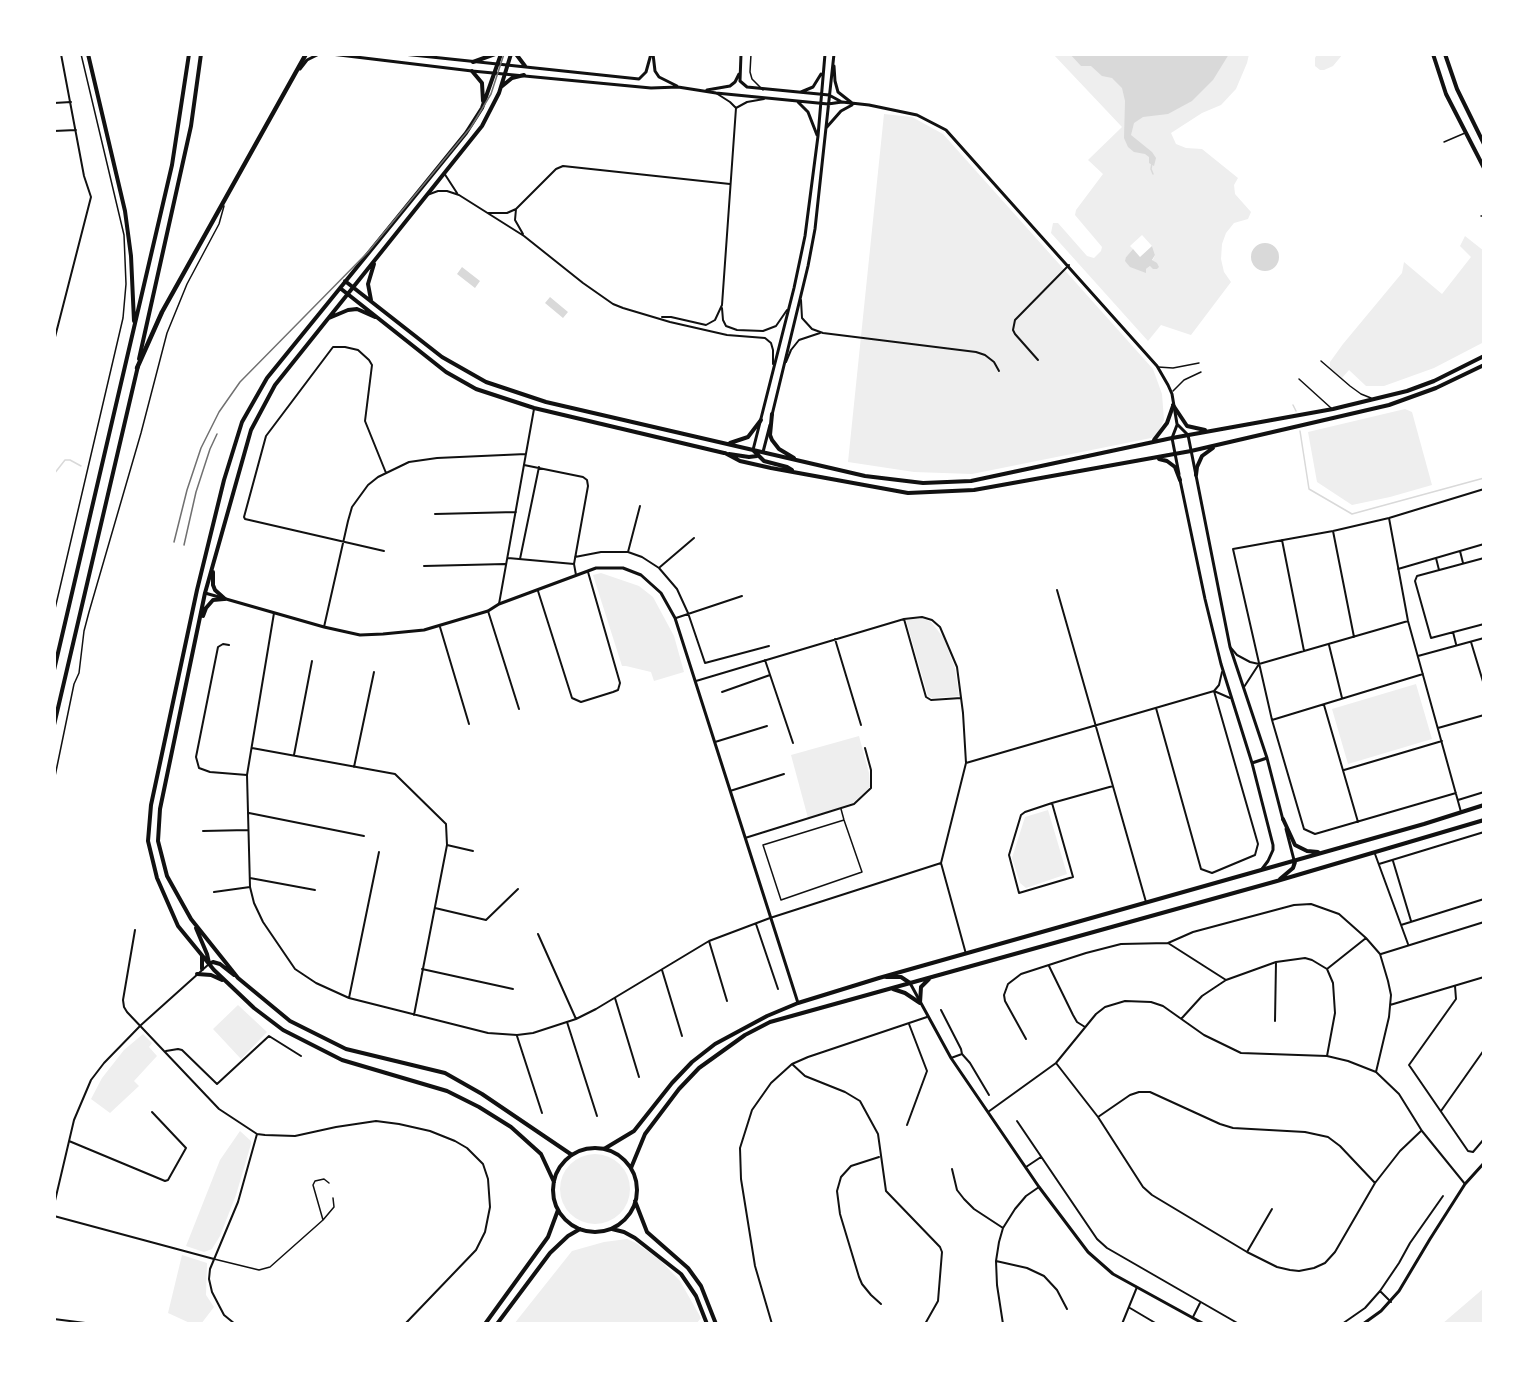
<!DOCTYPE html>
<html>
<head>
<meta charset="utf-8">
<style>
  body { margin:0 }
  #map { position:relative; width:1538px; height:1378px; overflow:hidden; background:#fff; font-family:"Times New Roman",serif }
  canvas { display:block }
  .frame { position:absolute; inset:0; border:56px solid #fff; pointer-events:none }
</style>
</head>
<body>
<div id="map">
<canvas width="1538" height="1378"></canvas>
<div class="frame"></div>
</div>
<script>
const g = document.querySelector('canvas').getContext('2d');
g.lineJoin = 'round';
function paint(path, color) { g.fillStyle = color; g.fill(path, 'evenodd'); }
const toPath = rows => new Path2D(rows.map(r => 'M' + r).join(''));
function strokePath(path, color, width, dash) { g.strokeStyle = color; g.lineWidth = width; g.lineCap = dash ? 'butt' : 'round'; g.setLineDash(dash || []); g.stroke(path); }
paint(toPath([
  [1053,54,1249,54,1247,63,1236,89,1221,105,1202,113,1171,133,1176,144,1186,148,1202,149,1238,178,1234,185,1235,194,1251,212,1248,219,1234,223,1226,233,1222,244,1221,259,1224,272,1231,282,1191,335,1161,325,1148,341,1051,233,1053,223,1058,223,1087,256,1094,258,1101,251,1102,247,1075,215,1076,210,1103,174,1088,160,1122,127],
  [1142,235,1152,246,1155,255,1150,266,1146,269,1126,257,1133,249,1130,246],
  [1317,54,1343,54,1333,66,1324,70,1320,70,1315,66,1315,58],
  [884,114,912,117,943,134,1153,369,1162,394,1164,420,1156,437,972,474,914,472,848,462],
  [1465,236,1484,251,1484,342,1434,368,1384,386,1366,386,1349,370,1342,378,1330,368,1330,362,1343,344,1402,273,1404,262,1442,294,1471,257,1460,246],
  [1405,409,1412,412,1432,485,1390,497,1352,505,1317,482,1308,432],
  [601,573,639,586,653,597,674,636,684,672,654,681,651,672,626,666,622,666,593,575],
  [922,618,931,622,943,637,955,668,959,696,932,698,928,696,906,620],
  [1416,684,1432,739,1348,764,1332,709],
  [859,736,869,773,870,787,853,803,808,818,791,755],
  [1048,810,1067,874,1026,888,1020,883,1012,858,1025,817],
  [238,1005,267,1032,241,1059,213,1029],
  [143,1034,152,1043,149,1047,157,1056,134,1081,139,1086,110,1113,91,1099,102,1078,124,1050],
  [240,1131,251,1141,251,1144,236,1195,220,1236,212,1249,204,1252,186,1246,220,1160],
  '560 1189a35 35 0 1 1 70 0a35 35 0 1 1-70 0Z',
  [627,1239,636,1243,660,1260,680,1281,701,1318,696,1324,514,1324,572,1251,604,1242],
  [182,1255,207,1263,206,1295,214,1307,201,1324,192,1324,168,1313],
  [1484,1288,1484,1324,1442,1324]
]), '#eee');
paint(toPath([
  [1070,54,1229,54,1213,80,1192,101,1168,114,1143,117,1134,123,1131,135,1152,152,1156,158,1154,166,1149,163,1149,157,1145,154,1134,152,1128,147,1124,138,1125,101,1122,88,1112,78,1102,76,1091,66,1081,66],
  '1251 257a14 14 0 1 1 28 0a14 14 0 1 1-28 0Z',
  [1152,246,1155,255,1152,260,1157,263,1159,267,1157,269,1153,269,1150,266,1146,269,1146,273,1130,267,1125,261,1126,257,1133,249,1140,257],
  [462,267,480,281,475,288,457,274],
  [550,297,568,312,563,318,545,303]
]), '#d9d9d9');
strokePath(toPath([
  [1152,163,1151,169,1153,174],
  [1293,405,1296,411],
  [1300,431,1309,489,1352,514,1484,478],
  [54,474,65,460,70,460,81,466]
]), '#d9d9d9', 1.5);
strokePath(toPath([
  [751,54,750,72,752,79,763,90],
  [1444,142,1465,133],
  [1481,216,1484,216],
  [1321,361,1350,386,1361,394,1371,398],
  [1158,367,1173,368,1199,363],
  [1299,379,1331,408],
  [1173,391,1184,380,1201,372],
  [54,613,123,318,126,284,124,235,81,54],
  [54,781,74,684,79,673,84,631,89,612,141,433,167,333,187,284,219,224,224,206],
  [841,809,844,820,862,872,781,900,763,845,844,820],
  [329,1183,324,1179,315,1181,313,1185,323,1220,334,1207,333,1198],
  [214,1259,259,1270,270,1267,323,1220]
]), '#111', 1.5);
strokePath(toPath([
  [54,103,71,102],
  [736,108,747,102,764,99],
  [54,131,76,130],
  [444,173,457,193],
  [427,195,438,191,447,191,459,195,524,236,583,283,613,304,623,308,670,322,727,335,765,338,771,343,773,350,773,364],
  [516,209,515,220,523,234],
  [488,213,507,213,516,209,556,169,563,166,730,184],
  [801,300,802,318,812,329,823,333,976,352,985,355,994,362,999,371],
  [722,308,723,320,726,326,737,330,763,331,776,326,787,310],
  [662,317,671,317,706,325,715,320,722,305,736,108,730,102,716,93],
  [54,341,91,197,84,176,61,54],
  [1038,360,1015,334,1013,330,1015,320,1069,265],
  [786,362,791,350,799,340,820,333],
  [524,465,583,477,587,480,588,486,574,564,576,575],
  [435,514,516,512],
  [1389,518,1408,621,1461,812],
  [1333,531,1354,637],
  [1282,540,1304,651],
  [384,551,245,519,244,517,266,436,333,347,345,347,358,350,369,360,372,365,365,421,386,473],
  [1460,551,1463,563],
  [628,552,640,506],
  [575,557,601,552,628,552,642,557,659,568,677,589,688,613,705,663,769,646],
  [508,558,574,564],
  [1436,558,1439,570],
  [1484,558,1417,576,1415,581,1431,638,1484,624],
  [520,559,539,467],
  [424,566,505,564],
  [660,567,694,538],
  [1398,569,1484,544],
  [1057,590,1146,902],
  [538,591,572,698,581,702,613,692,618,690,620,683,588,572],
  [499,604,534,409],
  [488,611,519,709],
  [274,613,247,775,250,887,254,903,263,922,295,969,316,983,349,998,488,1033,517,1035,533,1033,576,1019,596,1009,709,941,770,918,941,863],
  [676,618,742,596],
  [904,619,926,697,931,700,961,698],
  [324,627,348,521,352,507,368,485,378,477,409,462,437,458,526,454],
  [440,627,469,724],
  [1453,632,1456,644],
  [835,639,861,725],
  [1471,642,1484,685],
  [229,645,223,644,218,647,196,757,199,768,210,772,247,775],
  [1329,645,1342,698],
  [1231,648,1237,655,1250,662,1259,664,1408,621],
  [1418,656,1484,638],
  [765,660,793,743],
  [696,681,904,619,922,617,932,620,940,627,957,667,963,713,966,763,941,863,966,954],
  [1244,687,1259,664],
  [1214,691,1230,698],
  [722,692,770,675],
  [1324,705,1358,822],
  [1156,708,1201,869,1212,873,1255,855,1258,844,1214,691],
  [1272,720,1423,674],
  [1438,728,1484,715],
  [715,742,767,726],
  [252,748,395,774,446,824,447,845,414,1015],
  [294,755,312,661],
  [966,763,1214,691,1219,685,1222,672],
  [354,767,374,672],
  [1344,770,1442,741],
  [730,791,784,774],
  [1456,793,1315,834,1304,829,1272,720,1233,549,1333,531,1389,518,1484,489],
  [1458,800,1484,792],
  [1052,803,1073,877,1019,893,1009,855,1021,815,1025,812,1052,803,1113,786],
  [249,813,364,836],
  [203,831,248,830],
  [745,838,854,804,871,788,871,770,865,748],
  [447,845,473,851],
  [1375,854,1408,944],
  [1393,861,1411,921],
  [1379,864,1484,832],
  [250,878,315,890],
  [214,892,250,887],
  [435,908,486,920,518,889],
  [756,924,778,989],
  [1401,925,1484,899],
  [135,930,123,1000,124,1007,127,1012,219,1109,257,1134,265,1135,295,1136,336,1127,376,1121,399,1124,430,1131,455,1141,467,1148,483,1164,488,1179,490,1207,485,1232,476,1250,405,1324],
  [538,934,576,1019],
  [709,941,727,1001],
  [1168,943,1193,932,1294,905,1311,904,1339,914,1366,938,1380,954,1388,981,1391,995,1389,1017,1376,1072],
  [1381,954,1484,922],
  [1049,966,1073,1015,1077,1022,1085,1027],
  [422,969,513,989],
  [1327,969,1366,938],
  [662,970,682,1036],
  [1455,986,1456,999,1409,1065,1468,1151,1473,1152,1484,1139],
  [349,998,379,852],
  [615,998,639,1077],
  [1390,1005,1484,977],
  [941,1010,961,1049,962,1054,951,1058],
  [1182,1018,1202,996,1226,980,1276,962,1305,958,1312,960,1327,969,1333,983,1335,1013,1327,1056],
  [1275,1021,1276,962],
  [567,1022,597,1116],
  [517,1036,542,1113],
  [1026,1039,1005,1001,1004,995,1008,984,1021,974,1086,953,1121,944,1168,943,1226,980],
  [166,1051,178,1049,182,1050,217,1084,269,1036,301,1056],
  [962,1054,970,1063,989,1095],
  [1056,1063,1098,1117,1143,1187,1152,1195,1247,1252,1277,1267,1290,1270,1299,1271,1314,1268,1325,1263,1335,1252,1375,1183,1400,1151,1421,1131],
  [792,1064,805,1076,845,1092,860,1101,878,1134,886,1191,940,1247,942,1252,938,1301,925,1324],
  [1441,1111,1484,1050],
  [988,1112,1056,1063,1096,1014,1105,1007,1125,1001,1151,1002,1163,1006,1204,1035,1241,1053,1327,1056,1348,1061,1376,1072,1399,1094,1422,1131,1465,1184],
  [1098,1117,1130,1095,1139,1092,1150,1092,1220,1124,1233,1128,1305,1132,1328,1137,1340,1146,1375,1183],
  [1017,1121,1097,1239,1107,1248,1239,1324],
  [907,1125,927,1071,909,1024],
  [69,1141,165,1181,168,1180,186,1148,152,1112],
  [879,1157,851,1166,841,1177,837,1191,840,1214,859,1277,862,1284,871,1295,881,1304],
  [1026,1167,1041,1157],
  [952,1169,957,1190,964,1199,974,1209,1003,1228],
  [54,1205,74,1120,91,1080,104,1063,141,1025,209,964],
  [54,1216,214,1259],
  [1247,1252,1272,1209],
  [996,1261,1027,1268,1044,1276,1057,1290,1067,1309],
  [1380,1291,1391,1302],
  [1130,1308,1157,1324],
  [1193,1317,1200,1303],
  [54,1319,93,1324],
  [235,1324,224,1315,212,1292,209,1279,210,1269,238,1202,257,1134],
  [772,1324,755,1266,741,1179,740,1148,752,1110,771,1083,792,1064,808,1057,927,1017],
  [1003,1324,997,1285,996,1261,999,1242,1003,1228,1015,1209,1026,1196,1039,1187],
  [1122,1324,1137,1287],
  [1342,1324,1365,1308,1380,1291,1399,1263,1410,1243,1443,1196]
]), '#111', 2);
strokePath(toPath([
  [205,593,324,627,360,635,383,634,424,630,488,611,499,604,596,568,623,568,641,575,661,593,675,618,798,1003],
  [910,983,951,1058,1039,1187,1088,1252,1113,1274,1204,1324],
  [1363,1324,1381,1311,1399,1291,1430,1239,1465,1184,1484,1163]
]), '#111', 3);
strokePath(toPath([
  [331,54,472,71,651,88,678,87,716,93,828,104,842,102,869,105,917,115,946,130,1157,366,1168,385,1172,394,1177,424,1188,435,1230,647,1267,758,1283,820],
  [403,54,639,79,646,72,651,54],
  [653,54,655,71,659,77,677,86],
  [741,54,740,81,747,87,829,95,840,101],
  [834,66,835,81,838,92,852,103],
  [300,69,307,60,319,54],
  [707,90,730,86,735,82,739,74],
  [801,92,813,87,821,74],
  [798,102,808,112,817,135],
  [826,128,841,111,852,105],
  [772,415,808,266,815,229,834,54],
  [1177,425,1172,438,1179,474],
  [753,450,794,288,805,236,818,136,825,54],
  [763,452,770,425],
  [1180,480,1205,599,1221,664,1252,763,1273,845,1273,850,1268,861,1262,869],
  [1252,763,1267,758],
  [1286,829,1294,860]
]), '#111', 3);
strokePath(toPath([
  [501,54,482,108,466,133,267,378,242,422,224,480,197,590,151,805,148,841,157,878,178,926,214,970,254,1008,283,1030,342,1060,447,1091,479,1107,511,1127,541,1154,554,1182],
  [511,54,499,93,482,126,275,385,251,430,205,593,160,809,158,841,167,876,191,919,238,978,290,1021,346,1049,445,1073,482,1094,572,1155],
  [516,54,525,66],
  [1433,54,1446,94,1484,168],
  [1445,54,1457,89,1484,144],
  [473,62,495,54],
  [472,71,482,83,483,101],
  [501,87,512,78,524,75],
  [345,281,442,357,486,382,546,402,766,453,865,476,923,483,971,481,1172,438,1333,409,1407,391,1434,381,1484,356],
  [340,288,446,372,476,389,534,408,724,453],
  [371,300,368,284,374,264],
  [329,318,348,310,357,309,375,317],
  [1173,405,1187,426,1205,430],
  [772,414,770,435,772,440,779,449,794,458],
  [1154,440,1167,423,1173,406],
  [730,443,748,437,761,420],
  [753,450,764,461,787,467,792,470],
  [725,453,740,461,771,468,908,493,974,490,1191,451,1389,405,1436,388,1484,365],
  [729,454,749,457,757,456],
  [1159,459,1167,461,1175,467,1180,480],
  [1196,475,1197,467,1202,456,1213,448],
  [213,572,213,585,215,590,225,599],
  [203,616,206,608,213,600,224,599],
  [1283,819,1295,845,1307,851,1318,852],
  [1280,879,1293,868,1295,862],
  [196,928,207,954,209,963],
  [202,956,202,969],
  [209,964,213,962,220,964,234,975],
  [197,974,211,975,222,980],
  [886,977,901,977,910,983],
  [893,989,905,993,920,1003],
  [920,1003,921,987,929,979],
  '553 1190a42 42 0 1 1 84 0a42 42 0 1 1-84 0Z',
  [604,1149,634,1131,672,1083,692,1062,715,1044,767,1016,798,1003,879,978,1424,824,1484,805],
  [631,1168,645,1134,679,1089,699,1068,745,1035,770,1022,1277,881,1484,820],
  [635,1201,647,1232,688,1268,701,1286,716,1324],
  [612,1229,624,1232,635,1238,681,1274,696,1296,707,1324],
  [485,1324,548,1237,558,1210],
  [497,1324,550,1253,568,1236,580,1229]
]), '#111', 4);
strokePath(toPath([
  [88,54,125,211,131,256,134,321],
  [139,359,191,126,201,54],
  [54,670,172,165,189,54],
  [54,725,138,366]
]), '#111', 4);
strokePath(toPath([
  [137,368,162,312,306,54]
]), '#111', 4.5);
strokePath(toPath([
  [174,542,187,490,201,448,219,412,240,382,368,252,471,127,491,94,504,54],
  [184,545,196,492,210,449,217,434]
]), '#707070', 1.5);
</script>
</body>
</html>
